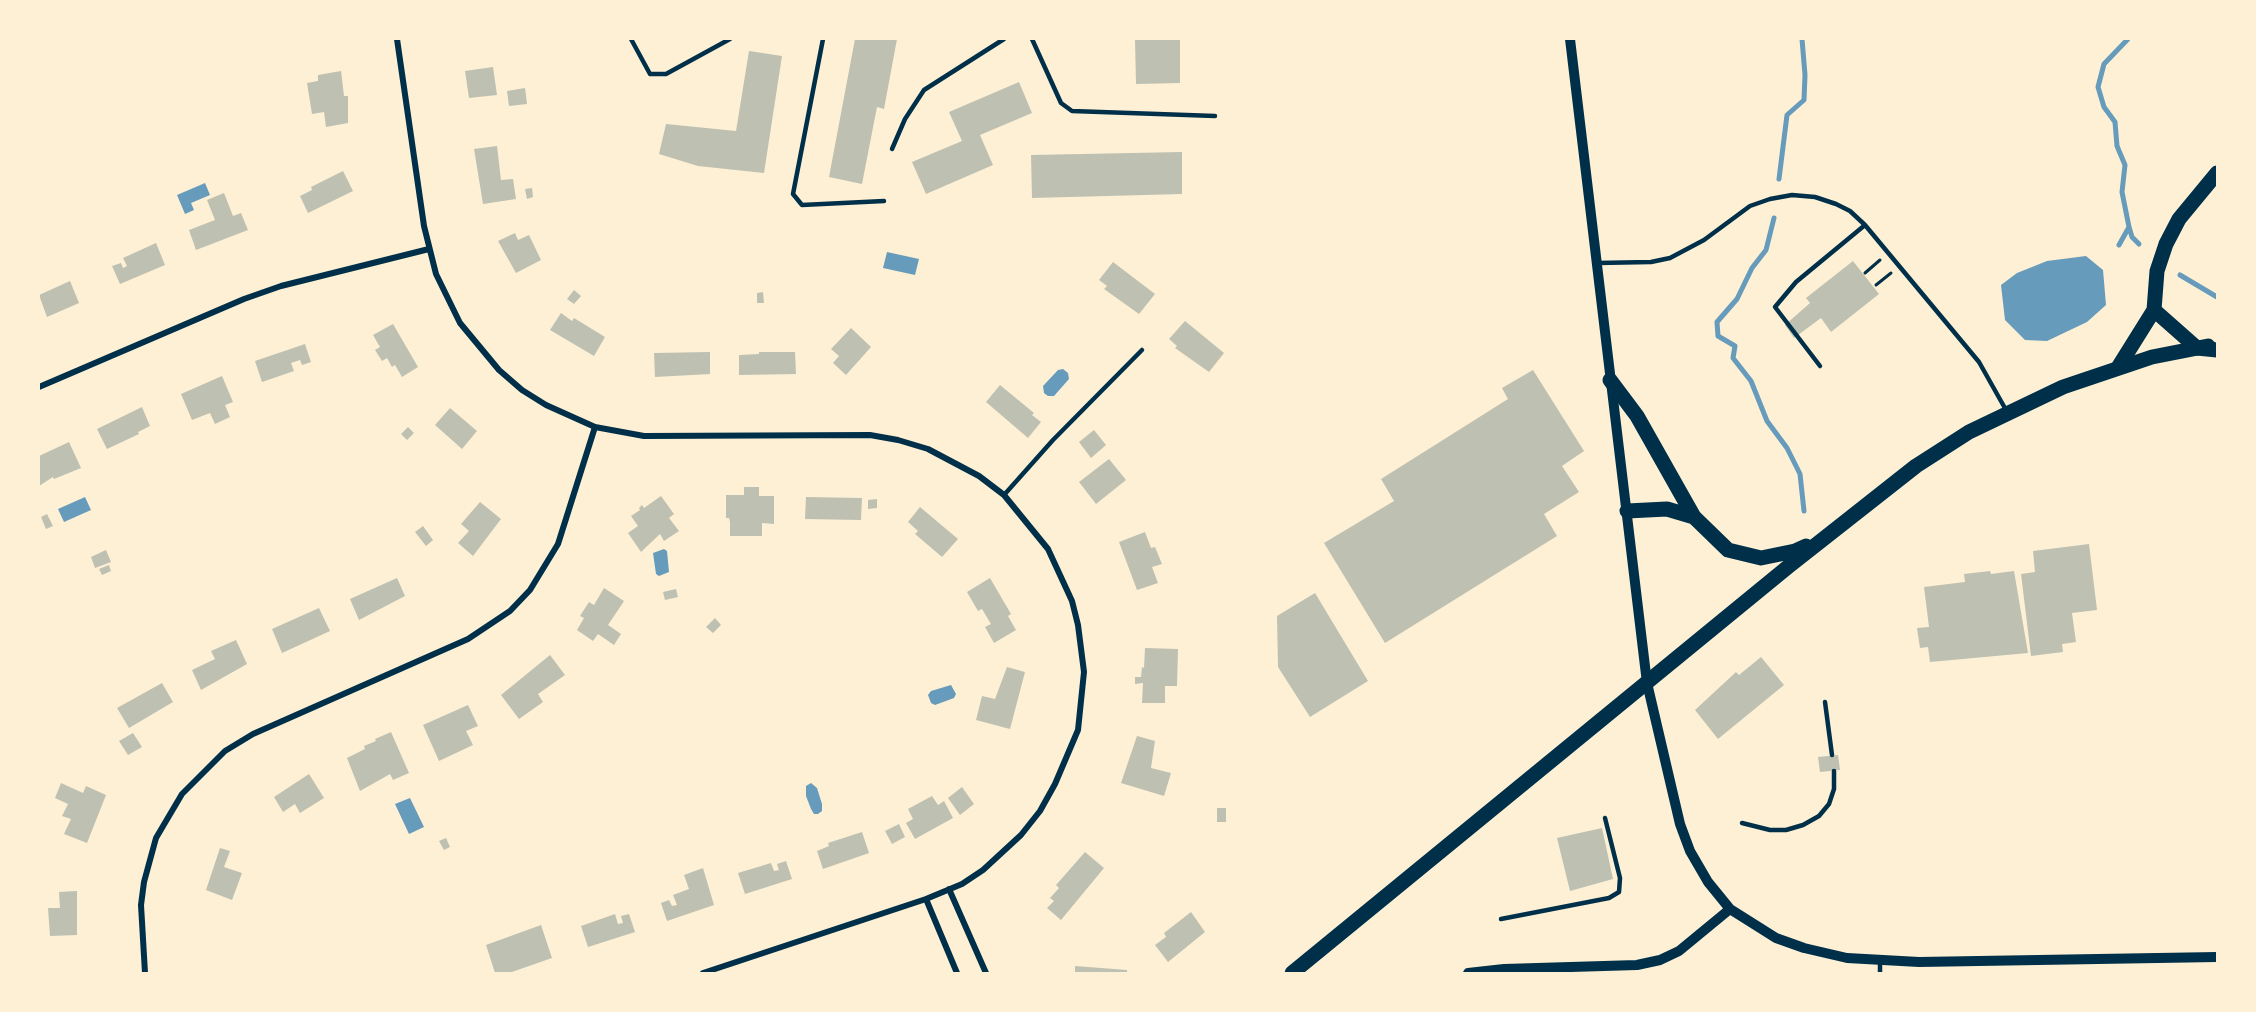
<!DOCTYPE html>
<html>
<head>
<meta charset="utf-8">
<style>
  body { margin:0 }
  #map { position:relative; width:2256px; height:1012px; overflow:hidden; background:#fdf0d5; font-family:"Golos Text",sans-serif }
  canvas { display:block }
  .frame { position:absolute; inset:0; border:40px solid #fdf0d5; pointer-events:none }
</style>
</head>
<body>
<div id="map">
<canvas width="2256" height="1012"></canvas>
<div class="frame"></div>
</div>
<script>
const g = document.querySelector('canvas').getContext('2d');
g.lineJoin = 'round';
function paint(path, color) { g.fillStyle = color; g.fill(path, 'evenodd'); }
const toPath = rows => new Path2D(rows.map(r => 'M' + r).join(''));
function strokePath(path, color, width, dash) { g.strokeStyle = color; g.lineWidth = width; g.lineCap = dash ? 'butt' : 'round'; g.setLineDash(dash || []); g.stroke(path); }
paint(toPath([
  [205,183,210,195,191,203,194,210,185,214,177,195],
  [887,252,919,259,915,275,883,268],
  [2086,256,2103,270,2106,305,2087,322,2047,341,2025,340,2005,320,2001,285,2017,273,2047,261],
  [1063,369,1068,373,1069,379,1054,396,1048,396,1044,393,1043,386,1058,370],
  [85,497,91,510,64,522,58,509],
  [664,549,667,551,669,572,659,576,656,574,653,553],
  [951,685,956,694,954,698,935,705,931,703,928,695,931,691],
  [811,783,817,788,822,804,822,811,818,814,814,814,811,809,806,796,806,786],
  [410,798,424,827,409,834,395,804]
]), '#669bbc');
strokePath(toPath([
  [2128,39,2104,64,2098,87,2104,107,2115,122,2117,146,2125,165,2122,192,2129,227,2132,237,2139,244],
  [1779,179,1787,115,1804,100,1805,75,1802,39],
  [1774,218,1766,250,1752,268,1737,299,1717,322,1718,336,1735,346,1733,358,1751,381,1767,421,1787,448,1800,474,1804,511],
  [2119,245,2129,227],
  [2180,275,2217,297]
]), '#669bbc', 5);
paint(toPath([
  [855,39,897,39,884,109,877,107,862,184,829,177],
  [1135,39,1180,39,1180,83,1136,84],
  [749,51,782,56,764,173,698,166,659,154,666,124,736,131],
  [493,67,497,95,469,98,465,71],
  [341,71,344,96,348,96,348,123,326,127,324,112,312,114,307,83,318,81,318,75],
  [1019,82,1032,113,980,135,993,165,926,194,912,162,962,141,949,112],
  [525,88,527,104,509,106,507,91],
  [497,146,501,180,513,179,516,199,483,204,474,149],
  [1182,152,1182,194,1032,198,1031,155],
  [343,171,353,191,308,213,300,196,312,190,311,187],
  [532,188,533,197,527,199,525,189],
  [224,193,233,216,241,213,248,230,196,250,189,230,215,220,207,200],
  [515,233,518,240,529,235,541,260,516,273,498,241],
  [156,243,165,265,120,284,112,266,121,263,123,268,127,266,123,258],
  [1853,261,1879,294,1831,332,1821,318,1794,338,1785,325,1810,303,1806,298],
  [1113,262,1155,294,1139,314,1104,289,1107,286,1099,280],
  [70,281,79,303,47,317,39,295],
  [574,290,581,296,574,304,567,299],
  [763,292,764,303,757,303,757,293],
  [561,313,572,321,574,318,605,337,594,356,550,330],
  [1185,321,1224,353,1209,372,1175,348,1177,346,1169,339],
  [393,324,418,367,402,377,395,365,392,367,387,358,382,361,375,350,380,347,373,335],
  [851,328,871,347,846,375,833,363,839,356,831,349],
  [305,344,311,362,302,365,300,360,291,363,294,371,262,382,255,361],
  [710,352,710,374,655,377,654,353],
  [759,352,795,352,796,374,739,375,739,355,759,354],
  [1533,370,1584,451,1562,466,1579,492,1544,514,1557,536,1385,643,1324,543,1394,501,1381,479,1508,399,1502,388],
  [222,376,233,402,225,405,230,417,215,424,210,413,192,420,181,394],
  [1000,385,1034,413,1032,415,1041,422,1028,438,986,402],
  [142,407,150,426,138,432,139,434,107,449,97,429],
  [450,408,477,431,462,449,435,425],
  [408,427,414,433,407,440,401,434],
  [1094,430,1106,445,1091,458,1079,442],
  [69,442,81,468,54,479,53,477,39,486,39,456],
  [1109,459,1126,480,1096,504,1079,482],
  [744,487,759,487,759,496,774,496,774,524,762,523,762,536,730,536,730,522,729,518,726,518,726,495,744,495],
  [661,496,674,514,669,518,679,531,664,541,660,534,641,552,628,533,638,526,631,516,640,510,639,508,642,505,644,508],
  [806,497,862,498,861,520,805,519],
  [877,499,877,508,868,509,868,500],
  [480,502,501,519,473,556,458,543,469,531,461,524],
  [920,507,958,539,942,557,915,534,918,531,908,522],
  [47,514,53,526,46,529,41,517],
  [423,526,433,540,426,546,415,532],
  [1145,532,1151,548,1155,547,1162,564,1152,567,1158,583,1137,590,1119,542],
  [2089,544,2097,610,2072,613,2076,642,2062,644,2063,652,2031,656,2021,574,2035,572,2033,551],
  [106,550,111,562,95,568,91,557],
  [109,565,111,571,102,575,99,569],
  [1990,571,1991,574,2014,571,2028,653,1930,662,1928,647,1920,648,1917,628,1929,627,1924,587,1965,582,1964,574],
  [397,578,405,596,359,620,350,599],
  [990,578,1011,614,1008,616,1016,630,994,643,985,627,991,624,982,609,978,611,967,592],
  [604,588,624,601,608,625,621,634,614,645,598,634,593,641,577,630,584,618,580,616,589,602,594,605],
  [676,589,678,597,665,600,663,592],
  [1315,593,1368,681,1310,717,1278,667,1277,616],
  [319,608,330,631,282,653,272,629],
  [715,618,721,625,713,633,706,627],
  [236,640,247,664,201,690,192,670,215,659,211,651],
  [1145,648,1178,649,1177,686,1165,686,1165,703,1142,703,1143,683,1135,684,1135,677,1141,677,1142,667,1144,668],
  [550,655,565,675,538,694,543,702,519,719,501,695],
  [1761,657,1784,685,1718,739,1695,710,1736,672,1739,675],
  [1007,667,1025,672,1010,729,976,720,982,696,995,699],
  [162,683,173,702,129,728,117,708],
  [468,705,478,726,466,731,473,745,439,761,423,725],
  [391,732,409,773,393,780,390,774,360,791,347,758,365,749,364,746,376,741,375,739],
  [133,733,142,747,128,755,119,741],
  [1137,736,1155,741,1151,768,1171,773,1164,796,1121,783],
  [1838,755,1840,770,1820,772,1818,757],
  [309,774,324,798,300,813,295,804,283,812,274,797],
  [61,783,83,793,86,786,106,795,87,843,64,834,71,819,62,816,68,804,55,798],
  [962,787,974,804,960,815,948,798],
  [932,796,938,805,944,801,953,818,915,839,906,823,913,819,908,809],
  [1217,808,1226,808,1226,822,1217,822],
  [899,824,905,837,892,844,885,831],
  [1602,828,1613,879,1570,891,1557,838],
  [862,832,869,853,823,869,817,851,829,846,828,843],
  [446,838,450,847,444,850,439,841],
  [220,848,230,851,224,867,242,873,232,900,206,890],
  [1085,852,1104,868,1061,920,1047,908,1054,901,1050,898,1059,888,1056,885],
  [786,861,792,879,745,894,738,873,771,863,774,871,779,870,777,864],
  [703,868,714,905,667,921,661,903,669,900,672,906,677,905,673,895,689,889,684,875],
  [77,891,77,935,50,936,48,908,60,908,59,892],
  [1191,912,1205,932,1168,962,1155,945,1166,937,1164,933],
  [615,914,618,924,623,923,621,916,629,914,635,932,588,947,581,926],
  [541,925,552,958,509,973,495,973,486,945],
  [1075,966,1127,970,1127,973,1075,973]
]), '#bec0b2');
strokePath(toPath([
  [1865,273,1880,260],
  [1876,285,1891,273]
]), '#003049', 3);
strokePath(toPath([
  [631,39,650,74,666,74,730,39],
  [823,39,793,194,802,205,884,201],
  [1032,39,1061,103,1072,111,1215,116],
  [892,149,905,119,924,90,1004,39],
  [1597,263,1651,262,1670,258,1704,240,1750,206,1770,199,1792,195,1815,197,1836,204,1850,211,1865,225,1979,362,2006,410],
  [1820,366,1775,307,1796,282,1865,225],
  [1004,495,1053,440,1142,350],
  [1825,702,1832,755],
  [1742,823,1770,830,1786,830,1803,825,1819,816,1829,804,1834,789,1834,771],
  [1501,919,1609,898,1619,892,1620,878,1605,818],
  [1880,961,1880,973]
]), '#003049', 4.5);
strokePath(toPath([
  [397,39,424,226,436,274,460,323,499,370,522,390,546,405,595,427,644,436,870,435,898,440,928,449,979,476,1004,495,1048,549,1072,601,1078,625,1084,672,1078,730,1055,784,1040,811,1021,835,983,870,962,884,926,899,703,973],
  [39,387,244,299,281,286,429,249],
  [949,889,986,973],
  [926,899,957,973],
  [145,973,141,905,144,882,156,838,182,794,225,751,253,734,468,639,510,611,530,590,558,544,595,427]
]), '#003049', 6);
strokePath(toPath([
  [1570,39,1647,683,1680,824,1690,851,1708,882,1730,909,1776,938,1804,948,1847,958,1919,962,2217,957],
  [1468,973,1504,969,1637,965,1660,960,1679,951,1730,909]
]), '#003049', 10);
strokePath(toPath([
  [1610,380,1637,416,1694,517,1728,550,1761,558,1795,551,1806,546],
  [1627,511,1667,509,1694,517],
  [1292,973,1789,566,1916,466,1969,432,2063,387,2152,357,2208,346]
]), '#003049', 15);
strokePath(toPath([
  [2154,310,2197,348,2217,350],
  [2119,366,2154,310,2157,271,2166,244,2179,219,2217,173]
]), '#003049', 15);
</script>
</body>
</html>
